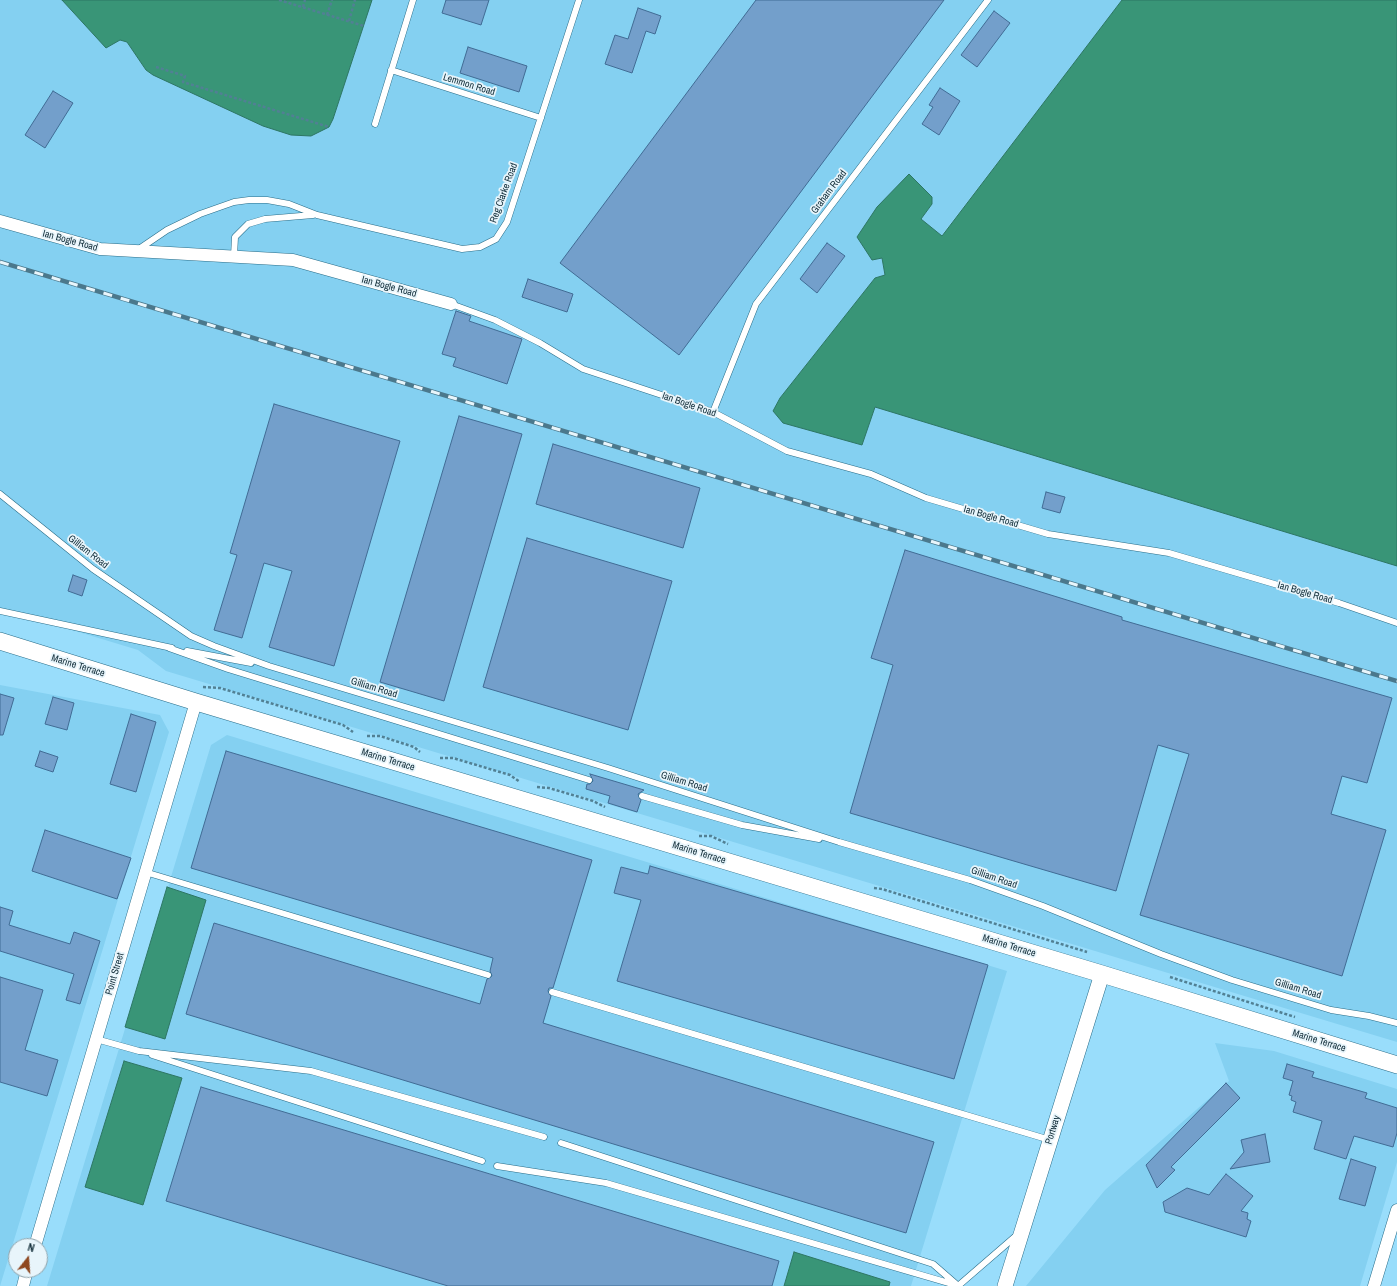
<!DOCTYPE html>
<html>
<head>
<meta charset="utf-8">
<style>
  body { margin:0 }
  #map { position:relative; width:1397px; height:1286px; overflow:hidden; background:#99ddfb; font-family:"Archivo Narrow",sans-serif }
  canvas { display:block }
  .north { position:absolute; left:8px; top:1238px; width:40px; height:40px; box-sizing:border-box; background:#e8f5fb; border:1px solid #92a5ad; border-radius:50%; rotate:17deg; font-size:11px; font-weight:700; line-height:16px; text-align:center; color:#102c38 }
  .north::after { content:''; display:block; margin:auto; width:14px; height:18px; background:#8e4820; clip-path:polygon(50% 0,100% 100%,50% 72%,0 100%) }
</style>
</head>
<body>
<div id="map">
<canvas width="1397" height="1286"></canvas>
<div class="north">N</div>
</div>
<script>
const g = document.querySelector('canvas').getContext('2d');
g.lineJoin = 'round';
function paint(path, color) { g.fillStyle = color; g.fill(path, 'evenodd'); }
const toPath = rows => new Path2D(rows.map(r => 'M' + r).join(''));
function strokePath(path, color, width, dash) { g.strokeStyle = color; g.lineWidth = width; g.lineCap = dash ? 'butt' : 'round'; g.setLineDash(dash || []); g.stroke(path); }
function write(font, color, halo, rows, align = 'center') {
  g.font = font + ' "Archivo Narrow",sans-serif'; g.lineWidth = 3.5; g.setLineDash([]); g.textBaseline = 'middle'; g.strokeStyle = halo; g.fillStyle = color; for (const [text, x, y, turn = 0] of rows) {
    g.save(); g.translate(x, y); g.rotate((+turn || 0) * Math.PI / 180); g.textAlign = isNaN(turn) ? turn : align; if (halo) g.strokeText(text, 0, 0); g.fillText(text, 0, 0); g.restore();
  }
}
paint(toPath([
  [0,0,62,0,106,47,120,40,127,42,146,70,333,119,372,0,1122,0,941,236,921,219,932,204,882,257,885,275,875,278,780,398,773,411,862,445,875,406,1397,566,1397,1042,166,671,138,650,0,608],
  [0,685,160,715,169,732,0,1286],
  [227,735,1007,971,911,1286,47,1286,211,745],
  [1215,1043,1274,1051,1397,1089,1397,1162,1360,1286,1026,1286,1105,1190,1229,1081]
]), '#84d0f1');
const water = toPath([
  [62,0,372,0,333,119,329,127,311,136,291,135,263,126,153,75,146,70,127,42,120,40,106,48,62,0],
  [1122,0,1397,0,1397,566,875,407,862,445,783,423,773,411,780,398,875,278,885,275,882,258,872,260,857,237,877,207,909,174,932,197,932,204,921,219,942,236,1122,0],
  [167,887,206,900,165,1039,125,1027,167,887],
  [124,1061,182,1078,143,1205,85,1187,124,1061],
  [794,1252,890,1282,889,1286,784,1286,794,1252]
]);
paint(water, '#399577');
strokePath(water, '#2d7664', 1);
const building = toPath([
  [446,0,489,0,481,25,442,13,446,0],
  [756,0,944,0,679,355,560,263,756,0],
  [638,8,661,16,655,34,646,31,632,73,605,64,615,35,628,39,638,8],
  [994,11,1010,23,977,67,961,55,994,11],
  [468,47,527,66,519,92,460,73,468,47],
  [940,88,960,101,939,135,922,124,933,107,929,105,940,88],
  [53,91,73,103,45,148,25,135,53,91],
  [827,243,845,256,817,293,800,279,827,243],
  [528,279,573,294,567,312,522,297,528,279],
  [456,311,471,316,469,321,522,339,507,384,453,366,456,358,442,354,456,311],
  [274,404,400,441,334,666,269,647,292,571,264,563,242,638,214,630,237,555,230,553,274,404],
  [459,416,522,434,444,701,380,682,459,416],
  [553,444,700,488,683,548,536,504,553,444],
  [1046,492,1065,497,1060,513,1042,508,1046,492],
  [527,538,672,581,628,730,483,687,527,538],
  [905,550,1122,617,1122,620,1392,698,1367,783,1342,776,1331,814,1386,830,1342,976,1140,915,1189,754,1158,745,1116,891,850,813,893,665,871,658,905,550],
  [73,575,87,580,82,596,68,591,73,575],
  [0,694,14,698,3,735,0,735,0,694],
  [53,697,74,703,67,730,45,724,53,697],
  [131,714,156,722,136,792,110,784,131,714],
  [40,751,58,757,53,772,35,766,40,751],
  [226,751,592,860,553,988,549,988,548,991,551,996,543,1023,934,1142,906,1233,186,1014,214,923,480,1004,487,979,492,976,490,971,493,958,191,868,226,751],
  [590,774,644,790,638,794,641,800,637,812,608,803,610,796,586,789,587,784,590,784,593,781,590,774],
  [45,830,131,858,117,899,32,871,45,830],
  [650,866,988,965,954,1079,617,981,641,900,614,893,621,867,648,874,650,866],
  [0,907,13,911,9,925,70,944,74,932,100,941,80,1004,66,1000,74,974,0,951,0,907],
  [0,977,43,990,25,1050,58,1060,47,1096,0,1082,0,977],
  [1287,1064,1314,1072,1312,1077,1367,1093,1365,1098,1397,1108,1397,1133,1393,1147,1354,1136,1346,1159,1314,1149,1322,1121,1293,1112,1296,1102,1291,1100,1292,1096,1289,1095,1293,1081,1283,1078,1287,1064],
  [1226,1083,1240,1098,1171,1167,1175,1170,1157,1188,1146,1165,1226,1083],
  [201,1087,779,1261,772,1286,448,1286,166,1201,201,1087],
  [1265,1134,1270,1162,1230,1169,1244,1152,1241,1140,1265,1134],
  [1351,1159,1376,1167,1365,1206,1339,1199,1351,1159],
  [1226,1174,1253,1196,1241,1211,1248,1213,1247,1219,1251,1221,1246,1237,1165,1212,1163,1202,1187,1188,1209,1195,1226,1174]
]);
paint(building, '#739fcb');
strokePath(building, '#416c95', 1);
const service = toPath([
  [391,70,541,118],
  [375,124,413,0],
  [139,249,167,230,200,214,234,202,249,200,267,200,289,204,317,215,462,249,480,247,496,239,507,222,579,0],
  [234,256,235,237,248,224,265,219,313,215],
  [451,304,495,320,540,343,583,369,713,412,787,451,871,474,926,498,1048,534,1169,553,1339,603,1397,623],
  [713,412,756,304,988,0],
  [0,494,93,569,191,636,214,646,269,666,608,768,839,842,970,880,1043,906,1161,954,1232,980,1331,1010,1369,1016,1397,1023],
  [0,611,172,648],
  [169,648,228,669,589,780],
  [187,651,251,663],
  [642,796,742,825,819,839],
  [145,872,488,975],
  [552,992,1050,1140],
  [96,1039,139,1051,311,1071,544,1137],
  [152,1055,482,1161],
  [561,1143,933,1264,956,1284],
  [497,1166,606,1183,959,1286],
  [958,1286,1017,1235]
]);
const minor = toPath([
  [0,221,100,249,293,260,451,304],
  [35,1246,196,702],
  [23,1286,27,1270],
  [1374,1286,1397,1210]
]);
const tertiary = toPath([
  [1005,1286,1102,974]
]);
const secondary = toPath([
  [0,641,196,702,1102,974,1397,1065]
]);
strokePath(service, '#296d89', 7);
strokePath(minor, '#296d89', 13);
strokePath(tertiary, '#296d89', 16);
strokePath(secondary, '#296d89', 18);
strokePath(toPath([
  [279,0,364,26],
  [303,7,305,0],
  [327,15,332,0],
  [349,21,355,0],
  [156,67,185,76,183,82,329,127],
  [203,687,220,688,343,725,353,732],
  [367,736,380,736,414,747,420,752],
  [440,758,453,758,510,775,520,782],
  [537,787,549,788,593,801,605,807],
  [699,836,711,836,728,844],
  [874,888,882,889,1087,952],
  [1170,977,1295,1017]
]), '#518094', 2.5, [3, 2]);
strokePath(service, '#fff', 6);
strokePath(minor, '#fff', 12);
strokePath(tertiary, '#fff', 15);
strokePath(secondary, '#fff', 17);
const rail = toPath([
  [0,262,1397,681]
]);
strokePath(rail, '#4b788c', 4.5);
strokePath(rail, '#e8f5fb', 3, [9]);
write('10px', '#102c38', '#e8f5fb', [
  ["Lemmon Road",469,85,17],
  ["Graham Road",829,192,-53],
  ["Reg Clarke Road",504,193,-70],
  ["Ian Bogle Road",70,241,15],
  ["Ian Bogle Road",389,287,15],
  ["Ian Bogle Road",689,405,19],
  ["Ian Bogle Road",991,517,16],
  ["Gilliam Road",88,552,38],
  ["Ian Bogle Road",1305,593,16],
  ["Marine Terrace",78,666,17],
  ["Gilliam Road",374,688,17],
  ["Marine Terrace",388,760,17],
  ["Gilliam Road",684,782,17],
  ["Marine Terrace",699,853,17],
  ["Gilliam Road",994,878,19],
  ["Marine Terrace",1009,946,17],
  ["Point Street",115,974,-74],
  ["Gilliam Road",1298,989,17],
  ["Marine Terrace",1319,1041,17],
  ["Portway",1053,1130,-73]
]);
</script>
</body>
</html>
